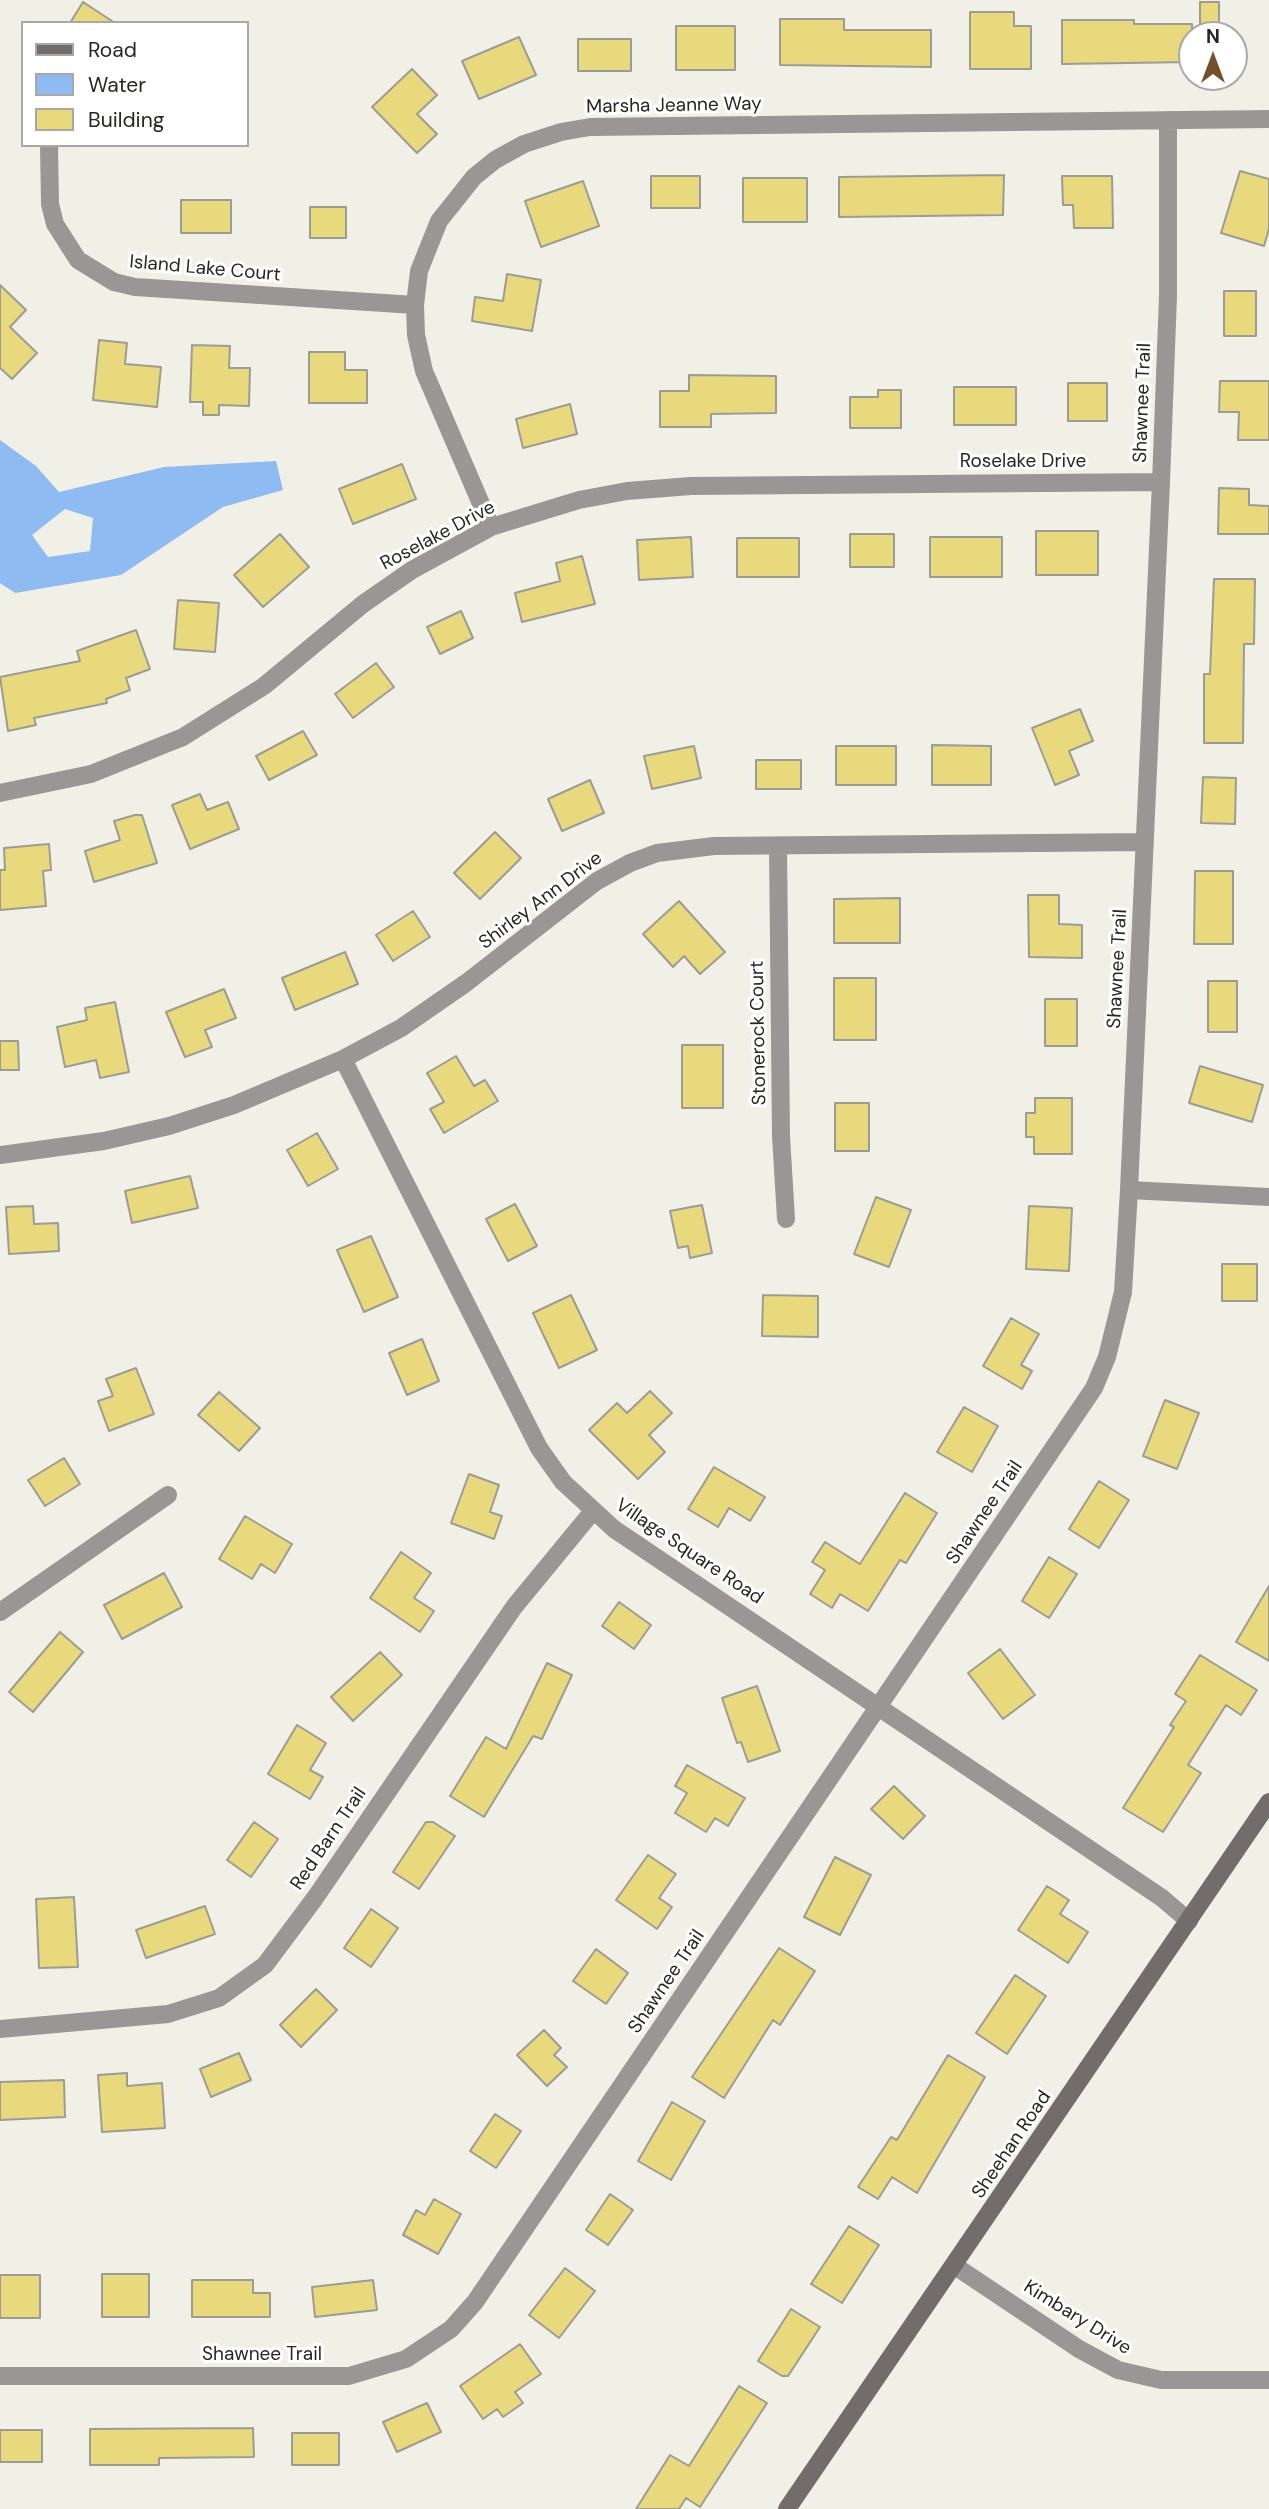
<!DOCTYPE html>
<html>
<head>
<meta charset="utf-8">
<style>
  body { margin:0 }
  #map { position:relative; width:1269px; height:2509px; overflow:hidden; background:#f1f0e7; font-family:"DM Sans",sans-serif }
  canvas { display:block }
  .legend { position:absolute; left:21px; top:21px; width:228px; height:126px; box-sizing:border-box; background:#fff; border:2px solid #a8a8a7; margin:0; padding:9px 12px; list-style:none; font-size:21px; color:#262622 }
  .legend li { display:flex; align-items:center; gap:14px; height:35px }
  .legend b { width:35px; border:2px solid #a8a8a7 }
  .north { position:absolute; left:1178px; top:21px; width:70px; height:70px; box-sizing:border-box; background:#fff; border:2px solid #a8a8a7; border-radius:50%; rotate:0deg; font-size:19px; font-weight:700; line-height:28px; text-align:center; color:#262622 }
  .north::after { content:''; display:block; margin:auto; width:24px; height:32px; background:#744f2a; clip-path:polygon(50% 0,100% 100%,50% 72%,0 100%) }
</style>
</head>
<body>
<div id="map">
<canvas width="1269" height="2509"></canvas>
<ul class="legend">
<li><b style="height:9px;background:#726c6c"></b>Road</li>
<li><b style="height:19px;background:#8ebbf1"></b>Water</li>
<li><b style="height:19px;background:#e9d97d"></b>Building</li>
</ul>
<div class="north">N</div>
</div>
<script>
const g = document.querySelector('canvas').getContext('2d');
g.lineJoin = 'round';
function paint(path, color) { g.fillStyle = color; g.fill(path, 'evenodd'); }
const toPath = rows => new Path2D(rows.map(r => 'M' + r).join(''));
function strokePath(path, color, width, dash) { g.strokeStyle = color; g.lineWidth = width; g.lineCap = dash ? 'butt' : 'round'; g.setLineDash(dash || []); g.stroke(path); }
function write(font, color, halo, rows, align = 'center') {
  g.font = font + ' "DM Sans",sans-serif'; g.lineWidth = 6; g.setLineDash([]); g.textBaseline = 'middle'; g.strokeStyle = halo; g.fillStyle = color; for (const [text, x, y, turn = 0] of rows) {
    g.save(); g.translate(x, y); g.rotate((+turn || 0) * Math.PI / 180); g.textAlign = isNaN(turn) ? turn : align; if (halo) g.strokeText(text, 0, 0); g.fillText(text, 0, 0); g.restore();
  }
}
paint(toPath([
  [0,440,36,466,59,492,164,467,276,461,283,490,223,507,121,575,15,593,0,583],
  [65,509,93,518,90,551,48,557,32,535]
]), '#8ebbf1');
const building = toPath([
  [83,2,115,23,70,23,83,2],
  [1200,2,1219,2,1219,35,1200,35,1200,2],
  [970,12,1014,12,1014,26,1031,26,1031,69,970,69,970,12],
  [780,19,844,19,844,30,931,30,931,67,780,65,780,19],
  [1062,20,1134,20,1134,24,1192,24,1192,62,1062,64,1062,20],
  [676,26,735,26,735,70,676,70,676,26],
  [519,37,536,75,479,99,462,61,519,37],
  [578,39,631,39,631,71,578,71,578,39],
  [412,69,437,95,417,114,437,134,417,153,372,107,412,69],
  [1240,171,1269,179,1269,229,1264,246,1221,233,1240,171],
  [1004,175,1003,215,839,217,839,177,1004,175],
  [651,176,700,176,700,208,651,208,651,176],
  [1062,176,1112,176,1113,228,1074,228,1073,205,1063,205,1062,176],
  [743,178,807,178,807,222,743,222,743,178],
  [583,181,599,226,541,247,525,201,583,181],
  [181,200,231,200,231,233,181,233,181,200],
  [310,207,346,207,346,238,310,238,310,207],
  [507,274,541,280,532,331,472,321,475,297,503,301,507,274],
  [0,285,26,310,10,327,37,353,12,379,0,368,0,285],
  [1224,291,1256,291,1256,336,1224,336,1224,291],
  [99,340,127,343,125,364,161,367,157,407,93,400,99,340],
  [192,345,230,346,229,368,250,368,249,406,219,405,219,415,203,415,203,402,190,402,192,345],
  [309,352,345,352,345,370,367,370,367,403,309,403,309,352],
  [689,375,776,376,776,413,711,414,711,427,660,427,660,391,689,391,689,375],
  [1220,381,1269,381,1269,440,1238,440,1239,412,1219,412,1220,381],
  [1068,383,1107,383,1107,421,1068,421,1068,383],
  [954,387,1016,387,1016,425,954,425,954,387],
  [878,390,901,390,901,428,850,428,850,397,878,397,878,390],
  [570,404,577,434,523,448,516,419,570,404],
  [402,464,416,499,353,524,339,489,402,464],
  [1219,488,1249,489,1249,505,1269,506,1269,534,1218,534,1219,488],
  [1036,531,1098,531,1098,575,1036,575,1036,531],
  [280,534,309,567,263,607,234,575,280,534],
  [850,534,894,534,894,567,850,567,850,534],
  [691,537,693,577,639,580,637,540,691,537],
  [930,537,1002,537,1002,577,930,577,930,537],
  [737,538,799,538,799,577,737,577,737,538],
  [582,556,595,604,522,622,515,593,560,581,556,563,582,556],
  [1214,579,1255,579,1254,644,1244,644,1243,743,1204,743,1204,674,1210,674,1214,579],
  [178,600,219,603,215,652,174,649,178,600],
  [461,611,473,638,440,654,427,627,461,611],
  [136,630,150,669,126,678,130,690,106,699,107,703,34,718,36,725,8,731,0,677,80,661,77,651,136,630],
  [376,663,394,687,353,718,335,694,376,663],
  [1080,709,1093,741,1069,751,1079,775,1055,785,1032,728,1080,709],
  [303,731,317,755,269,780,256,756,303,731],
  [932,745,991,746,991,785,932,785,932,745],
  [694,746,701,778,652,789,644,756,694,746],
  [836,746,896,746,896,785,836,785,836,746],
  [756,760,801,760,801,789,756,789,756,760],
  [1203,777,1236,778,1235,824,1201,823,1203,777],
  [590,780,604,813,562,831,548,799,590,780],
  [200,794,207,810,228,802,239,829,190,849,172,805,200,794],
  [135,815,142,815,157,863,94,882,85,851,120,840,114,821,135,815],
  [495,832,521,858,480,899,454,873,495,832],
  [49,844,51,870,43,871,46,906,0,910,0,870,5,870,4,848,49,844],
  [1195,871,1233,871,1233,944,1194,944,1195,871],
  [1028,895,1059,895,1059,924,1082,925,1082,958,1029,957,1028,895],
  [900,898,900,943,834,943,834,899,900,898],
  [679,901,725,952,700,974,684,956,673,967,643,934,679,901],
  [413,911,430,937,393,961,376,935,413,911],
  [345,952,358,984,295,1010,282,978,345,952],
  [834,978,876,978,876,1040,834,1040,834,978],
  [1208,981,1237,981,1237,1032,1208,1032,1208,981],
  [224,989,236,1018,205,1030,212,1047,185,1057,166,1012,224,989],
  [1045,999,1077,999,1077,1046,1045,1046,1045,999],
  [115,1002,129,1072,100,1078,96,1060,65,1067,57,1027,87,1020,85,1008,115,1002],
  [0,1041,18,1041,19,1070,0,1070,0,1041],
  [682,1045,723,1045,723,1108,682,1108,682,1045],
  [456,1056,474,1086,485,1080,498,1101,444,1133,430,1109,444,1102,427,1073,456,1056],
  [1200,1066,1263,1085,1252,1122,1189,1103,1200,1066],
  [1035,1098,1072,1098,1072,1154,1034,1154,1034,1137,1026,1137,1026,1113,1035,1113,1035,1098],
  [835,1103,869,1103,869,1151,835,1151,835,1103],
  [317,1133,338,1169,308,1186,287,1150,317,1133],
  [190,1176,198,1208,132,1223,125,1191,190,1176],
  [876,1197,911,1210,889,1267,854,1254,876,1197],
  [515,1204,537,1246,508,1261,486,1219,515,1204],
  [702,1205,712,1253,690,1258,688,1246,678,1248,670,1211,702,1205],
  [33,1206,34,1224,58,1223,59,1251,9,1254,6,1207,33,1206],
  [1029,1206,1072,1208,1069,1271,1026,1269,1029,1206],
  [371,1236,398,1297,364,1312,337,1250,371,1236],
  [1222,1264,1257,1264,1257,1301,1222,1301,1222,1264],
  [571,1295,597,1350,559,1368,533,1313,571,1295],
  [763,1295,818,1296,818,1337,762,1336,763,1295],
  [1011,1318,1039,1334,1021,1365,1032,1371,1022,1389,983,1366,1011,1318],
  [422,1339,439,1381,407,1395,389,1353,422,1339],
  [136,1368,154,1414,109,1431,98,1401,113,1396,106,1379,136,1368],
  [650,1391,672,1413,649,1435,665,1452,638,1479,589,1430,617,1403,627,1413,650,1391],
  [219,1392,260,1428,239,1451,198,1415,219,1392],
  [1165,1400,1199,1413,1177,1469,1143,1456,1165,1400],
  [964,1407,998,1426,972,1472,937,1452,964,1407],
  [64,1458,80,1484,45,1506,28,1480,64,1458],
  [714,1467,765,1497,750,1521,729,1508,718,1527,688,1509,714,1467],
  [469,1474,499,1485,490,1512,502,1516,494,1539,451,1523,469,1474],
  [1099,1481,1129,1500,1099,1548,1069,1529,1099,1481],
  [905,1493,937,1513,906,1563,900,1560,868,1611,840,1594,832,1608,810,1594,825,1570,812,1562,825,1542,860,1564,905,1493],
  [245,1516,292,1544,275,1573,261,1564,252,1579,219,1559,245,1516],
  [401,1552,431,1573,414,1598,434,1611,420,1632,370,1598,401,1552],
  [1049,1557,1077,1574,1049,1618,1022,1601,1049,1557],
  [164,1573,182,1607,122,1639,104,1605,164,1573],
  [1269,1586,1269,1661,1236,1642,1269,1586],
  [619,1602,651,1625,634,1649,602,1626,619,1602],
  [60,1632,83,1652,33,1712,9,1692,60,1632],
  [1000,1649,1035,1695,1003,1719,968,1673,1000,1649],
  [380,1652,402,1675,353,1721,331,1697,380,1652],
  [1200,1655,1257,1690,1241,1715,1226,1705,1188,1765,1201,1773,1163,1832,1123,1808,1174,1727,1170,1725,1186,1701,1175,1694,1200,1655],
  [547,1663,572,1675,542,1739,533,1736,484,1817,450,1796,486,1737,506,1749,547,1663],
  [757,1686,780,1751,748,1762,741,1742,737,1743,722,1698,757,1686],
  [297,1725,326,1743,310,1770,323,1777,310,1799,268,1774,297,1725],
  [687,1765,745,1798,728,1826,715,1818,706,1832,675,1813,687,1793,675,1786,687,1765],
  [894,1786,925,1816,903,1839,871,1809,894,1786],
  [254,1822,278,1839,251,1877,227,1860,254,1822],
  [426,1822,433,1822,455,1836,419,1889,393,1872,426,1822],
  [648,1855,676,1874,659,1898,672,1907,657,1929,616,1900,648,1855],
  [835,1857,871,1875,840,1935,804,1917,835,1857],
  [1047,1886,1069,1900,1060,1914,1088,1932,1068,1963,1018,1930,1047,1886],
  [74,1897,78,1967,39,1968,36,1899,74,1897],
  [205,1906,215,1934,146,1958,136,1930,205,1906],
  [371,1909,398,1928,371,1967,344,1948,371,1909],
  [779,1948,815,1971,780,2025,773,2020,724,2098,692,2077,779,1948],
  [596,1949,628,1973,606,2004,573,1981,596,1949],
  [1015,1975,1046,1996,1007,2054,976,2033,1015,1975],
  [316,1989,337,2010,301,2047,280,2025,316,1989],
  [544,2030,561,2048,554,2055,567,2067,547,2086,517,2055,544,2030],
  [239,2053,251,2080,211,2097,200,2069,239,2053],
  [948,2055,985,2077,917,2193,892,2177,878,2199,858,2187,891,2137,897,2140,948,2055],
  [127,2073,127,2086,162,2083,165,2128,102,2132,98,2075,127,2073],
  [64,2080,65,2117,0,2120,0,2082,64,2080],
  [672,2102,705,2121,671,2180,638,2161,672,2102],
  [495,2114,521,2131,496,2168,470,2151,495,2114],
  [610,2194,633,2210,608,2245,586,2230,610,2194],
  [434,2199,461,2214,438,2254,403,2235,416,2210,425,2215,434,2199],
  [849,2226,879,2245,842,2303,811,2284,849,2226],
  [565,2268,595,2291,559,2338,529,2315,565,2268],
  [102,2274,149,2274,149,2317,102,2317,102,2274],
  [0,2275,40,2275,40,2318,0,2318,0,2275],
  [192,2280,253,2280,253,2293,270,2293,270,2317,192,2317,192,2280],
  [373,2280,377,2310,315,2317,312,2287,373,2280],
  [791,2309,820,2327,788,2376,782,2376,758,2361,791,2309],
  [520,2344,541,2374,515,2392,523,2403,503,2417,497,2409,483,2419,460,2386,520,2344],
  [739,2386,767,2403,700,2507,686,2498,679,2509,636,2509,670,2455,689,2466,739,2386],
  [427,2403,441,2432,397,2452,383,2422,427,2403],
  [253,2428,254,2457,159,2458,159,2465,90,2465,90,2429,253,2428],
  [0,2430,42,2430,42,2462,0,2462,0,2430],
  [292,2433,339,2433,339,2465,292,2465,292,2433]
]);
paint(building, '#e9d97d');
strokePath(building, '#9d9c94', 2);
strokePath(toPath([
  [49,145,50,204,55,224,78,260,114,282,135,287,415,305],
  [491,527,424,371,416,335,415,305,419,271,439,221,474,177,495,160,524,144,561,132,590,127,1269,119],
  [0,793,91,774,183,737,264,686,363,604,412,570,491,527,579,500,627,491,691,486,1161,482],
  [778,846,781,1136,786,1219],
  [343,1059,539,1448,563,1482,614,1529,1162,1898,1189,1921],
  [0,1155,104,1141,169,1126,234,1105,343,1059,401,1028,466,983,597,881,630,863,657,853,714,846,1145,842],
  [1129,1190,1269,1197],
  [0,1612,168,1495],
  [0,2029,168,2014,219,1998,265,1965,315,1898,514,1607,593,1511],
  [955,2266,1079,2349,1118,2370,1161,2380,1269,2380],
  [0,2376,349,2376,406,2359,451,2329,475,2302,1094,1388,1107,1357,1123,1292,1129,1190,1161,482,1168,296,1168,120]
]), '#9a9696', 18);
strokePath(toPath([
  [787,2509,1269,1802]
]), '#726c6c', 18);
write('19px', '#262622', '#fff', [
  ["Marsha Jeanne Way",674,106,-1],
  ["Island Lake Court",205,269,5],
  ["Shawnee Trail",1143,403,-88],
  ["Roselake Drive",1023,462],
  ["Roselake Drive",438,536,-28],
  ["Shirley Ann Drive",541,901,-37],
  ["Shawnee Trail",1118,969,-87],
  ["Stonerock Court",759,1033,-91],
  ["Shawnee Trail",985,1513,-56],
  ["Village Square Road",689,1552,34],
  ["Red Barn Trail",329,1839,-56],
  ["Shawnee Trail",667,1982,-56],
  ["Sheehan Road",1012,2145,-56],
  ["Kimbary Drive",1077,2318,32],
  ["Shawnee Trail",262,2355]
]);
</script>
</body>
</html>
